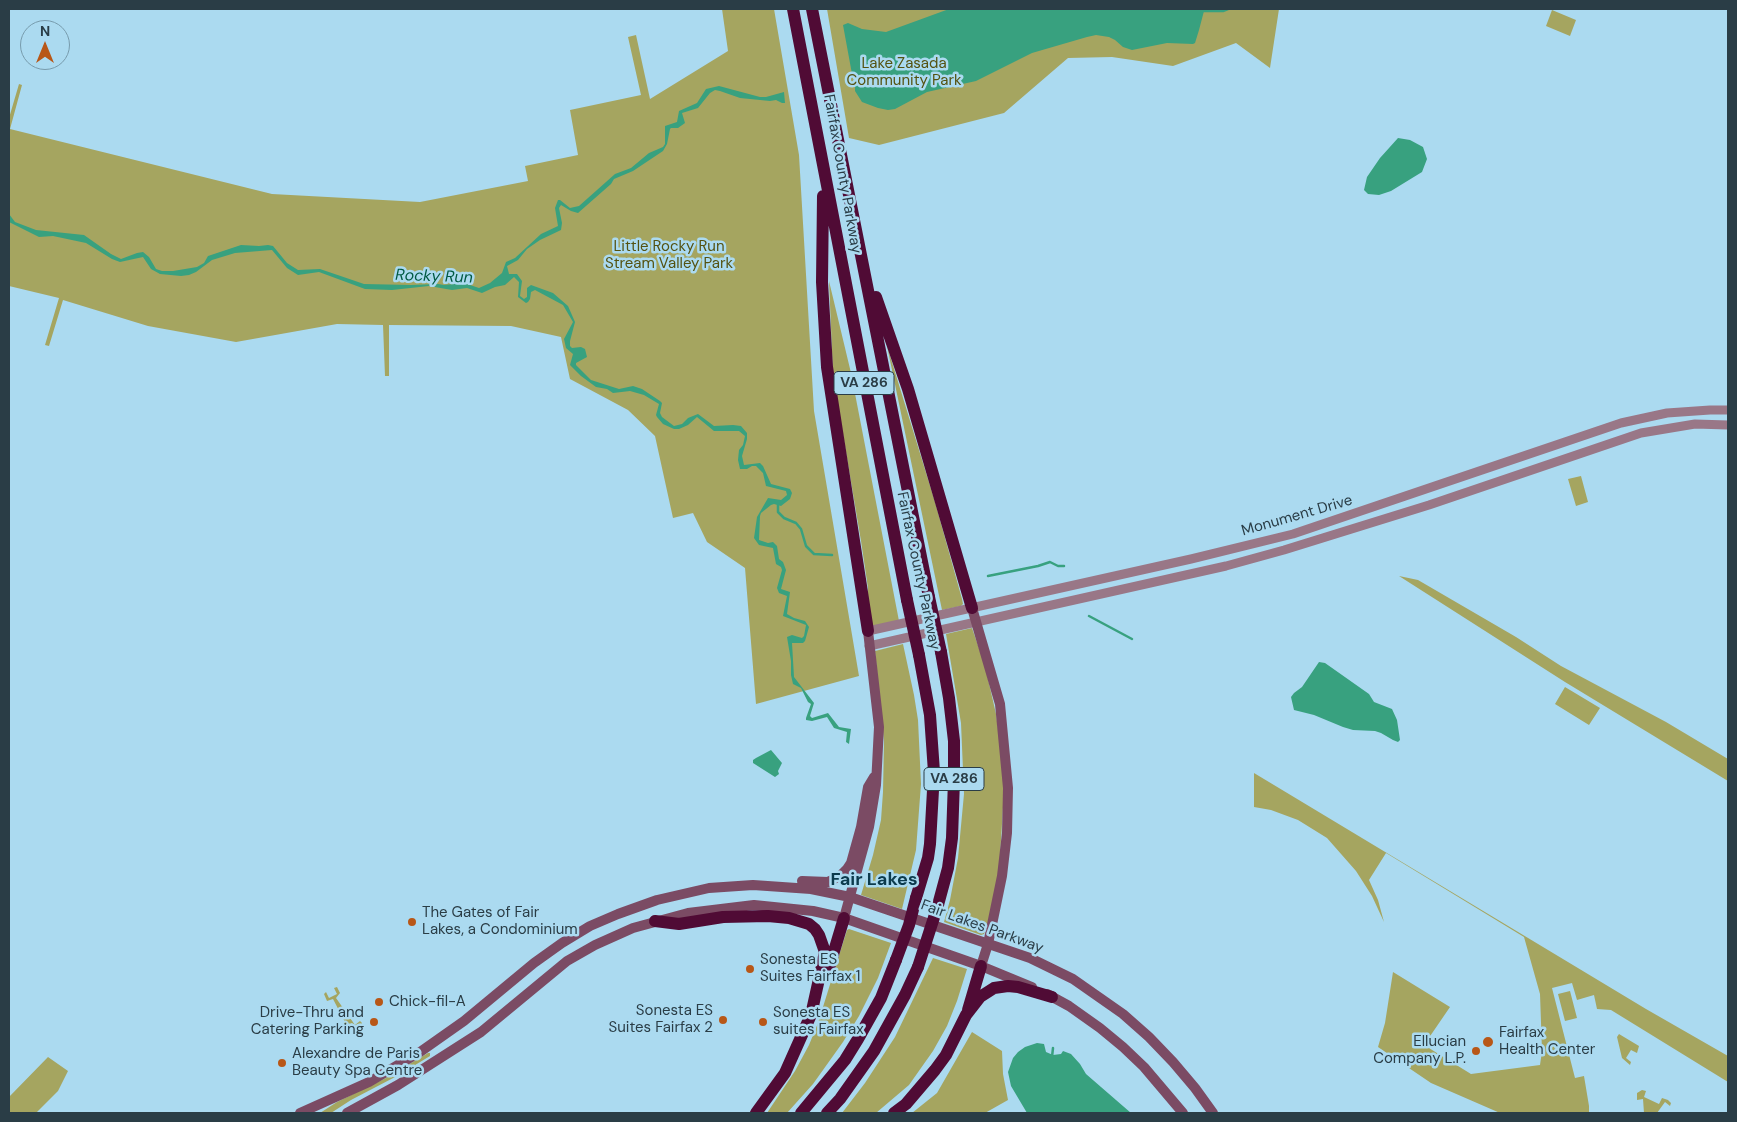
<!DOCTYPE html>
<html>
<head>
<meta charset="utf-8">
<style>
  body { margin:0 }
  #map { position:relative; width:1737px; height:1122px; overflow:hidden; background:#abdaf0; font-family:"DM Sans",sans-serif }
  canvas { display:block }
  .frame { position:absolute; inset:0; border:10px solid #2a3d46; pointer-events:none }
  .north { position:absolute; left:20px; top:20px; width:50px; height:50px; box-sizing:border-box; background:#abdaf0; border:1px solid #779bac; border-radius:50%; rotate:0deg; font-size:14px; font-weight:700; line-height:20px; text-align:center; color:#2a3d46 }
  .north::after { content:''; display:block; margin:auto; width:18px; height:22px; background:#b85717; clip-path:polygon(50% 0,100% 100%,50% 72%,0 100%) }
</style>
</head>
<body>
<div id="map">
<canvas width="1737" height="1122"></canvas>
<div class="frame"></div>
<div class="north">N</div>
</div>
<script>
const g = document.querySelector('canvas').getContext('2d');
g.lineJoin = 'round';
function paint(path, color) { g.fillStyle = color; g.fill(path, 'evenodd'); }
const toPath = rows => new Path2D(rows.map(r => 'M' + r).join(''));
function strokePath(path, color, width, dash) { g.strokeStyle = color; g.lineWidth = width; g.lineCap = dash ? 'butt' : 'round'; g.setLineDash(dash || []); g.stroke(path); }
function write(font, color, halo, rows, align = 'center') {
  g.font = font + ' "DM Sans",sans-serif'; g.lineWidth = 5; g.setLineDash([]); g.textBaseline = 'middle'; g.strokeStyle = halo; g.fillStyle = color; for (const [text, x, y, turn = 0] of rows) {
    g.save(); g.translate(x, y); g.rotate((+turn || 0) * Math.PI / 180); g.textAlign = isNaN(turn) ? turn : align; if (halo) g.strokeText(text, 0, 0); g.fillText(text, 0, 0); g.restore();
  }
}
paint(toPath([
  [722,9,774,9,799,155,814,411,859,676,756,704,745,568,707,542,693,513,673,518,655,436,628,410,570,379,561,337,511,326,389,325,389,376,385,376,383,325,337,324,236,342,148,326,63,300,49,346,45,345,59,298,9,286,9,118,19,84,22,85,10,129,272,194,420,202,528,181,525,166,578,155,570,110,641,95,628,37,636,35,650,99,728,51],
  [827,9,1279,9,1270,68,1236,43,1173,66,1112,57,1068,58,1004,113,879,145,849,138],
  [1552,10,1576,20,1570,36,1546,26],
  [829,281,851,373,899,621,874,626,872,624,867,601,868,588,861,541,833,375],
  [887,346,935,502,962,599,963,604,961,606,942,610],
  [1581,476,1588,502,1576,506,1568,479],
  [1399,576,1418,580,1516,637,1561,666,1666,722,1728,759,1728,781,1565,682],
  [972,628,985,666,996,714,1000,743,1004,791,999,873,987,927,984,934,981,935,944,922,950,900,958,858,964,794,961,723,946,634],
  [903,644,914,695,918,720,921,784,916,850,902,909,861,895,873,855,881,820,883,792,884,741,875,651],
  [1565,687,1600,708,1589,725,1555,704],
  [1254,773,1646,1009,1728,1056,1728,1082,1611,1010,1597,1009,1594,995,1577,1000,1572,983,1552,988,1575,1078,1584,1076,1589,1106,1589,1113,1500,1113,1431,1083,1378,1047,1385,1023,1393,972,1450,1007,1424,1045,1471,1074,1540,1065,1542,1051,1540,994,1524,937,1386,853,1369,880,1378,900,1384,922,1372,896,1356,871,1327,838,1298,820,1271,810,1254,807],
  [849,929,891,943,878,978,859,1016,843,1042,813,1084,787,1113,767,1113,795,1071,809,1045,818,1023,847,930],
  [933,958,967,969,957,1001,947,1026,933,1051,909,1085,876,1113,842,1113,865,1083,895,1037],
  [337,987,340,993,336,998,355,1025,360,1021,362,1023,362,1025,356,1028,352,1023,345,1027,347,1032,345,1034,340,1027,345,1022,333,999,327,1001,324,994,326,992,329,998,337,994,334,988],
  [1570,991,1577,1018,1565,1021,1558,994],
  [972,1032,1002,1051,1003,1074,1008,1100,985,1113,912,1113,937,1093],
  [1619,1034,1639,1046,1637,1053,1631,1050,1626,1058,1631,1062,1630,1065,1622,1058,1617,1037],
  [428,1053,430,1053,430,1056,397,1076,351,1100,331,1113,320,1113,337,1102,386,1078],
  [48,1057,68,1071,58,1091,36,1113,9,1113,9,1097],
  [1642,1090,1646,1091,1644,1097,1659,1104,1662,1098,1668,1100,1671,1103,1670,1106,1665,1102,1657,1113,1644,1113,1643,1099,1637,1100,1637,1093]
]), '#a5a560');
paint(toPath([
  [949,9,1203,9,1204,11,1199,30,1195,43,1193,44,1167,43,1132,50,1123,47,1115,40,1109,37,1096,35,1087,37,1032,53,976,81,927,92,895,109,888,110,878,108,862,102,855,91,855,77,852,74,843,25,848,23,862,29,886,32],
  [719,86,760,97,766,97,784,92,785,103,782,103,776,100,770,101,740,98,720,91,715,90,710,93,698,108,682,113,685,123,678,128,671,128,670,129,667,144,663,151,633,171,614,179,611,184,578,213,571,211,561,205,559,208,562,223,561,230,540,240,527,249,518,260,507,266,509,274,517,274,522,281,520,296,524,299,527,297,527,288,531,285,553,293,568,306,575,322,570,341,570,346,572,348,581,347,585,349,587,357,576,363,576,365,591,380,619,389,633,386,642,389,660,401,662,403,660,413,662,417,674,426,682,424,688,418,698,414,714,426,733,425,741,426,747,433,747,439,742,456,744,465,760,463,763,466,771,484,790,489,792,493,790,499,781,506,774,504,771,505,761,513,760,516,759,540,768,543,773,542,777,546,779,559,783,562,786,570,781,589,790,592,787,614,794,618,805,621,809,627,805,641,803,643,792,643,794,677,814,703,810,716,812,718,828,713,839,727,851,729,849,744,846,742,847,732,834,728,827,717,812,721,806,720,806,718,811,704,808,702,801,688,793,684,791,675,791,661,787,637,792,635,802,638,804,636,806,625,783,616,787,596,779,593,777,588,782,570,781,567,776,564,773,548,759,545,754,538,757,517,768,498,781,500,787,495,786,491,766,486,763,473,756,466,752,466,747,469,740,469,738,460,739,450,743,445,745,436,739,431,714,431,697,417,688,425,679,429,674,429,663,424,657,417,656,415,659,404,644,395,630,391,613,393,607,389,596,387,581,376,570,365,573,354,566,348,564,339,573,322,563,305,535,290,531,292,530,299,528,302,526,303,518,297,519,282,514,277,505,285,495,287,482,293,467,288,452,290,429,286,392,290,365,289,319,272,298,275,287,268,272,250,235,253,212,260,196,272,189,275,181,276,160,274,151,269,143,257,120,262,112,259,86,243,53,236,39,237,9,222,9,214,15,222,36,230,84,235,111,254,121,259,137,253,143,252,149,257,156,269,162,271,173,271,197,267,204,263,208,256,241,245,259,246,268,245,273,246,287,263,298,270,320,269,364,284,411,285,438,284,444,285,464,283,479,288,490,283,502,273,506,262,515,258,541,234,558,226,555,208,558,200,560,200,570,208,579,206,615,174,631,168,649,153,663,147,665,144,665,126,677,122,679,111,697,103,706,89],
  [1398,138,1410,140,1423,147,1427,159,1422,172,1391,191,1379,195,1368,194,1364,190,1367,177,1380,158],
  [1319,662,1325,663,1369,694,1374,702,1392,709,1397,720,1400,740,1398,742,1393,740,1381,733,1375,731,1353,730,1343,727,1314,715,1294,710,1291,697,1294,693,1302,687],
  [771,750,782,763,778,771,779,774,775,777,753,763,753,760,756,758],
  [1037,1043,1044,1044,1046,1052,1053,1055,1061,1054,1063,1051,1071,1054,1080,1064,1086,1074,1131,1113,1027,1113,1011,1086,1008,1072,1013,1058,1018,1052,1025,1047]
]), '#38a17f');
strokePath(toPath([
  [1202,11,1223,11,1228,9],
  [778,505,778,512,784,518,796,523,801,529,806,546,814,554,832,555],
  [988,576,1038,566,1050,562,1058,566,1064,566],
  [1089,616,1132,639],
  [1052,1057,1053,1048]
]), '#38a17f', 2.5);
strokePath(toPath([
  [868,631,1191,559,1293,534,1621,423,1667,413,1710,410,1728,410],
  [869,646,1226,566,1284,550,1429,505,1641,433,1695,424,1728,425]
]), '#997787', 9);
strokePath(toPath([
  [972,608,1000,704,1008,788,1007,833,1002,876,988,944,981,966],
  [802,881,828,882,840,876,847,869,851,863,861,827,868,787,874,777],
  [844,918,869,827,876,785,879,727,868,631],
  [1047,994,1069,1006,1100,1028,1123,1047,1144,1067,1183,1113],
  [300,1113,369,1082,420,1052,464,1021,534,963,562,943,590,926,618,914,657,900,709,888,753,885,811,889,850,897,1030,958,1073,979,1123,1014,1149,1037,1173,1062,1195,1088,1213,1113],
  [347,1113,398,1085,481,1032,567,961,595,945,633,928,688,913,754,905,813,911,844,918,981,966,1032,987]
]), '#7b4b64', 10);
strokePath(toPath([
  [793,9,907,600],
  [812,9,929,597],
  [823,196,822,282,827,367,868,631],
  [876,297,908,389,972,608],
  [916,898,928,858,930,844,934,772,930,715,919,655],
  [938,905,948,868,952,838,954,780,954,741,949,698,941,652],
  [655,921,679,924,723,917,768,916,789,918,809,924,815,929,819,935,825,952,811,1015],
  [829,968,844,918],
  [968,1010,981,966],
  [756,1113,785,1073,814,1008],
  [801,1113,845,1060,858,1039,881,998,896,960],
  [827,1113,840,1099,874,1051,905,995,918,967],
  [894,1113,906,1104,935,1070,946,1055,966,1015,980,997,994,988,1008,986,1018,987,1052,997]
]), '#500b35', 12);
strokePath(toPath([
  [929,597,941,652],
  [907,600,919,655],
  [896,960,909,925,916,898],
  [918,967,938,905]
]), '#500b35', 12);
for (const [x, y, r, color] of [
  [412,922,5,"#b85717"],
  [750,969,5,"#b85717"],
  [379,1002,5,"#b85717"],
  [723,1020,5,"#b85717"],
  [374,1022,5,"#b85717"],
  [763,1022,5,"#b85717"],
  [1488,1042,6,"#b85717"],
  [1476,1051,5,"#b85717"],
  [282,1063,5,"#b85717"]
]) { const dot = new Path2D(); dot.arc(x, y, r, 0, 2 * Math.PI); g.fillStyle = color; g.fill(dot); strokePath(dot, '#abdaf0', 2); }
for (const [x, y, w] of [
  [864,383,60],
  [954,779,60]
]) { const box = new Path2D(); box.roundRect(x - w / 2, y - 11.5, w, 23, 4); g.fillStyle = '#abdaf0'; g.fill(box); strokePath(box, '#2a3d46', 1); }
write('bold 14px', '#2a3d46', null, [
  ["VA 286",864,383],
  ["VA 286",954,779]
]);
write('15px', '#545211', '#abdaf0', [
  ["Lake Zasada",904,64],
  ["Community Park",904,81],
  ["Little Rocky Run",669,247],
  ["Stream Valley Park",669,264]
]);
write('15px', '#2a3d46', '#abdaf0', [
  ["Fairfax County Parkway",842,174,80],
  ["Monument Drive",1297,516,-16],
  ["Fairfax County Parkway",918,571,78],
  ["Fair Lakes Parkway",982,927,20]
]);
write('15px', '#2a3d46', '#abdaf0', [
  ["The Gates of Fair",422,913],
  ["Lakes, a Condominium",422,930],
  ["Sonesta ES",760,960],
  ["Suites Fairfax 1",760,977],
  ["Chick-fil-A",389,1002],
  ["Sonesta ES",713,1011,"right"],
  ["Suites Fairfax 2",713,1028,"right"],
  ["Drive-Thru and",364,1013,"right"],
  ["Catering Parking",364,1030,"right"],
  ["Sonesta ES",773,1013],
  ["suites Fairfax",773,1030],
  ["Fairfax",1499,1033],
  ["Health Center",1499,1050],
  ["Ellucian",1466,1042,"right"],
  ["Company L.P.",1466,1059,"right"],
  ["Alexandre de Paris",292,1054],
  ["Beauty Spa Centre",292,1071]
], 'left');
write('italic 16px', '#005942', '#abdaf0', [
  ["Rocky Run",434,277,2]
]);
write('bold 18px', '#0c3b4d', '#abdaf0', [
  ["Fair Lakes",874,880]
]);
</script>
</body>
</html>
